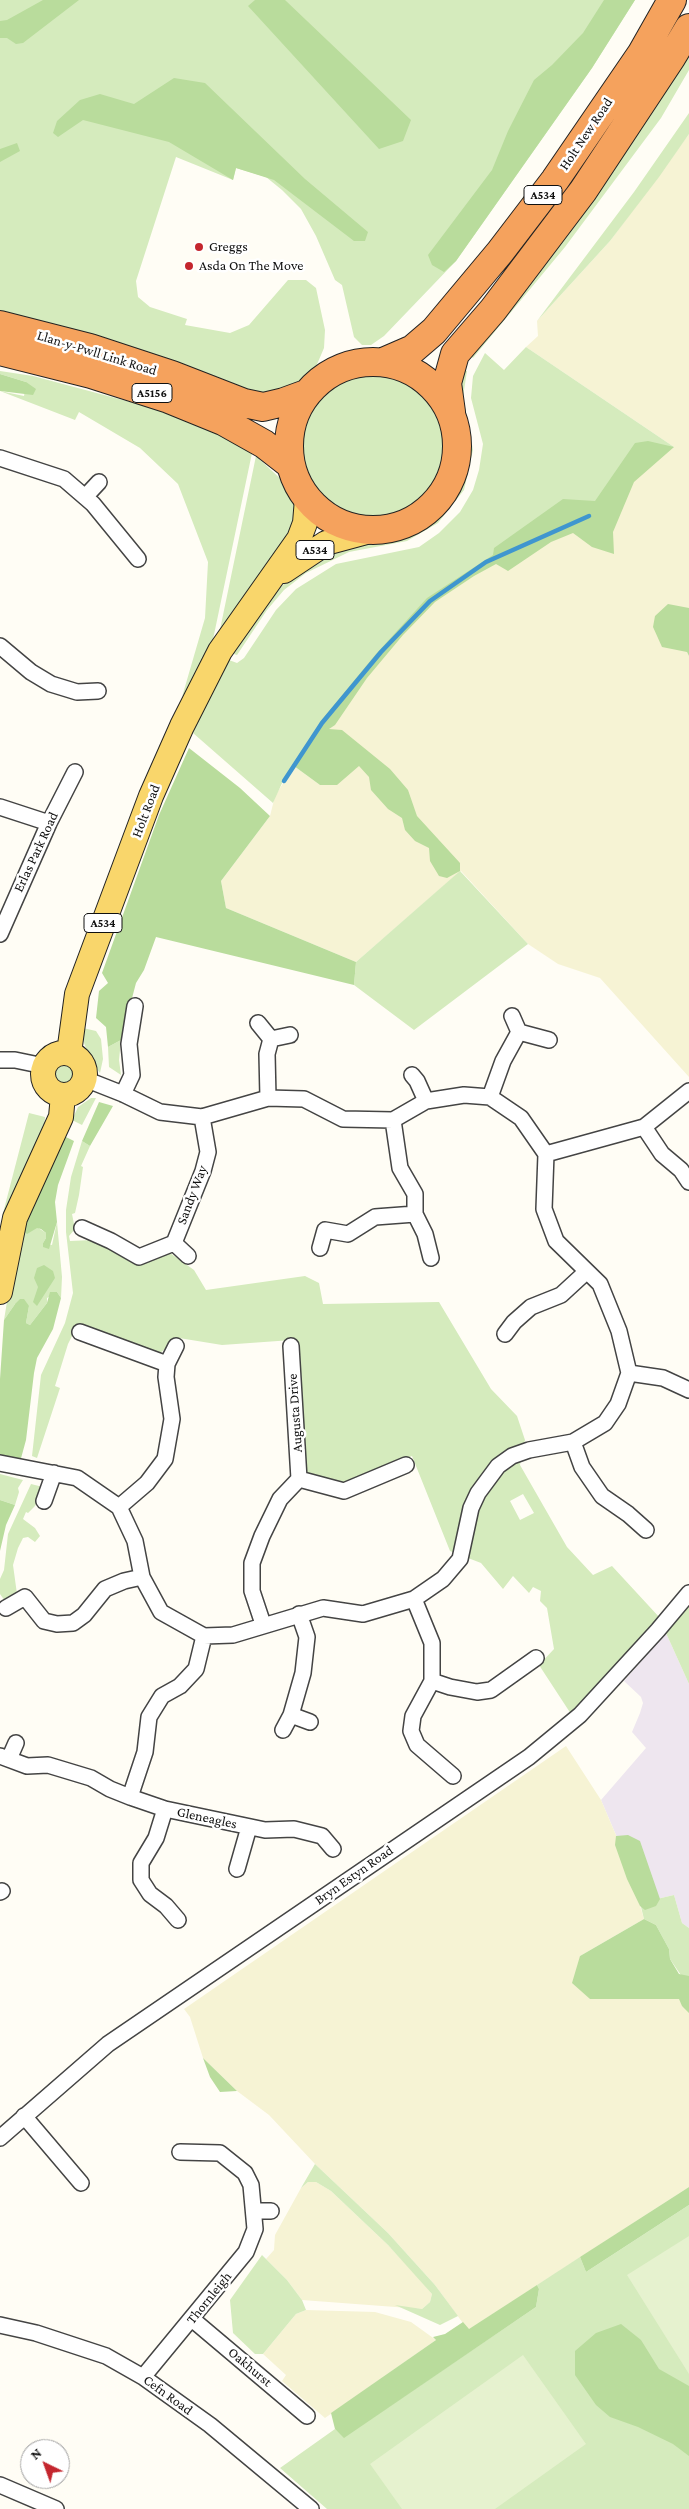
<!DOCTYPE html>
<html>
<head>
<meta charset="utf-8">
<style>
  body { margin:0 }
  #map { position:relative; width:689px; height:2509px; overflow:hidden; background:#fffdf5; font-family:"Crimson Pro",serif }
  canvas { display:block }
  .north { position:absolute; left:20px; top:2439px; width:50px; height:50px; box-sizing:border-box; background:#fff; border:1px solid #a0a0a0; border-radius:50%; rotate:318deg; font-size:14px; font-weight:700; line-height:20px; text-align:center; color:#111 }
  .north::after { content:''; display:block; margin:auto; width:18px; height:22px; background:#c4262e; clip-path:polygon(50% 0,100% 100%,50% 72%,0 100%) }
</style>
</head>
<body>
<div id="map">
<canvas width="689" height="2509"></canvas>
<div class="north">N</div>
</div>
<script>
const g = document.querySelector('canvas').getContext('2d');
g.lineJoin = 'round';
function paint(path, color) { g.fillStyle = color; g.fill(path, 'evenodd'); }
const toPath = rows => new Path2D(rows.map(r => 'M' + r).join(''));
function strokePath(path, color, width, dash) { g.strokeStyle = color; g.lineWidth = width; g.lineCap = dash ? 'butt' : 'round'; g.setLineDash(dash || []); g.stroke(path); }
function write(font, color, halo, rows, align = 'center') {
  g.font = font + ' "Crimson Pro",serif'; g.lineWidth = 5; g.setLineDash([]); g.textBaseline = 'middle'; g.strokeStyle = halo; g.fillStyle = color; for (const [text, x, y, turn = 0] of rows) {
    g.save(); g.translate(x, y); g.rotate((+turn || 0) * Math.PI / 180); g.textAlign = isNaN(turn) ? turn : align; if (halo) g.strokeText(text, 0, 0); g.fillText(text, 0, 0); g.restore();
  }
}
paint(toPath([
  [666,1633,689,1684,689,1928,682,1923,674,1895,640,1903,627,1861,601,1800,646,1748,632,1732,640,1713,643,1703,641,1697,624,1681]
]), '#eee6ef');
paint(toPath([
  [689,134,689,638,675,626,689,656,689,1077,600,978,558,964,528,944,461,871,356,962,226,908,221,881,270,816,275,796,294,766,320,785,322,723,430,601,674,447,526,347,538,336,537,321,610,241],
  [566,1746,601,1800,627,1861,644,1919,580,1956,590,1999,683,1999,689,2006,689,2187,468,2330,435,2285,388,2233,315,2164,269,2115,237,2091,203,2058,190,2017,184,2009],
  [308,2182,316,2182,331,2191,388,2245,420,2279,432,2294,430,2302,422,2309,302,2300,287,2280,266,2259,274,2250,275,2235,301,2188],
  [306,2310,375,2312,411,2322,436,2340,325,2418,282,2381,286,2375,263,2354,296,2314]
]), '#f6f3d4');
paint(toPath([
  [0,0,635,0,592,68,456,261,384,336,371,345,362,345,354,337,342,285,335,280,316,236,301,209,282,190,266,177,236,168,233,180,176,157,136,281,138,297,150,307,187,319,185,325,230,333,249,325,288,280,306,280,316,288,325,330,324,348,312,376,284,392,252,395,0,315],
  [689,49,689,70,661,118,565,247,473,358,470,356,546,261,657,105],
  [689,113,689,134,659,177,610,241,537,321,634,192],
  [526,347,674,447,629,477,589,516,486,562,430,601,322,723,283,781,273,803,193,733,219,677,229,660,237,663,244,658,276,610,296,589,336,564,419,547,439,533,460,512,473,490,479,470,483,444,471,398,473,376,485,353,504,370],
  [463,370,467,371,463,397,473,450,464,490,438,523,407,541,349,552,306,573,284,590,267,610,237,655,231,653,274,593,295,574,325,556,354,545,405,536,435,518,457,490,464,466,466,439,459,412,458,391],
  [0,371,33,376,164,411,219,433,252,453,211,649,182,697,205,618,208,562,178,484,140,448,79,412,75,420,0,391,24,396,26,382,0,374],
  '301 447a72 72 0 1 1 144 0a72 72 0 1 1-144 0Z',
  [256,456,285,483,294,498,298,516,295,531,217,644],
  [460,871,528,944,414,1030,354,985,356,962],
  [83,1028,96,1031,101,1039,103,1059,100,1073,92,1063,84,1043],
  [121,1040,119,1060,121,1075,109,1067,108,1047],
  '55 1074a10 10 0 1 1 20 0a10 10 0 1 1-20 0Z',
  [91,1098,96,1098,82,1125,72,1120,78,1107],
  [29,1113,45,1117,44,1130,5,1218,2,1217],
  [82,1141,90,1146,81,1166,83,1167,79,1195,75,1213,72,1214,75,1229,69,1236,70,1241,93,1240,147,1260,170,1253,194,1270,206,1290,305,1276,319,1283,323,1304,439,1302,491,1389,517,1416,525,1440,520,1465,567,1547,593,1575,612,1566,660,1618,571,1714,539,1665,554,1649,547,1608,540,1601,541,1591,533,1587,529,1593,513,1576,503,1589,481,1563,450,1551,412,1456,347,1484,323,1483,306,1476,292,1340,222,1345,179,1338,160,1353,80,1326,73,1328,73,1334,68,1344,55,1386,60,1388,37,1458,32,1456,41,1375,65,1323,73,1293,66,1232,66,1210,71,1177],
  [523,1494,534,1513,520,1520,510,1501],
  [57,1222,62,1277,61,1298,57,1292,47,1298,47,1303,30,1325,26,1323,29,1306,15,1304,4,1320,18,1235,37,1227,46,1233,46,1238,43,1243,52,1245],
  [0,1474,23,1480,18,1488,19,1492,15,1505,0,1500],
  [31,1484,43,1487,35,1506,28,1513,26,1512,23,1519,35,1528,40,1536,35,1542,28,1537,23,1538,18,1548,13,1565,17,1594,7,1604,0,1594,0,1579,4,1570,8,1534],
  [689,1605,689,1684,666,1633],
  [674,1895,682,1923,689,1928,689,1987,670,1959,669,1949,656,1925,644,1919,640,1903],
  [315,2164,388,2233,435,2285,458,2316,440,2325,395,2305,422,2309,430,2302,432,2294,388,2245,331,2191,316,2182,308,2182,301,2188],
  [689,2205,689,2509,327,2509,280,2468,335,2429,344,2437,536,2307,539,2289,537,2285,580,2257,586,2272],
  [262,2255,287,2280,302,2300,306,2310,296,2314,263,2354,255,2354,233,2333,230,2300]
]), '#d5ebbd');
paint(toPath([
  [43,0,79,0,23,43,16,44,7,38,0,38,0,21,7,20],
  [255,0,285,0,411,120,403,141,379,149,248,6],
  [604,0,635,0,592,68,456,261,444,272,432,265,428,255,492,170,508,131,534,80,552,65,583,33],
  [174,78,205,83,305,179,368,232,365,241,354,241,274,180,236,168,233,180,169,142,83,120,58,137,53,133,57,121,80,100,100,94,134,104],
  [17,143,20,151,0,162,0,149],
  [0,374,26,382,36,389,33,395,0,391],
  [648,441,674,447,634,482,613,532,614,554,592,547,573,533,551,542,508,571,496,564,474,576,435,602,403,635,367,678,335,725,329,729,342,730,390,769,408,790,417,816,460,863,460,871,447,878,439,876,430,861,429,848,415,841,405,830,402,818,388,809,371,790,369,777,359,766,337,785,320,785,294,766,315,733,320,722,376,654,427,598,493,555,494,548,563,499,595,501,635,443],
  [668,604,689,608,689,656,687,652,662,647,653,627,655,616],
  [189,748,240,788,270,816,221,881,226,908,356,962,354,985,156,937,144,970,136,983,121,1040,108,1047,106,1027,96,1018,99,991,108,983,102,973,159,815],
  [99,1102,113,1106,90,1146,82,1141],
  [64,1136,74,1141,58,1185,55,1202,57,1222,49,1249,43,1247,43,1243,46,1238,46,1233,41,1229,37,1228,27,1234,20,1228],
  [44,1265,53,1271,55,1278,37,1306,33,1302,38,1287,34,1278,37,1268],
  [50,1292,57,1292,61,1298,53,1329,37,1358,34,1373,26,1440,20,1462,6,1460,0,1456,0,1379,4,1320,15,1304,20,1299,24,1299,29,1306,26,1323,30,1325,47,1303],
  [0,1500,15,1505,6,1525,0,1551],
  [628,1835,640,1841,660,1899,656,1906,645,1910,640,1906,627,1879,615,1845,616,1836],
  [644,1919,656,1925,669,1949,670,1959,679,1974,689,1976,689,2013,682,2006,679,1999,590,1999,572,1983,580,1956],
  [203,2058,237,2091,220,2092,210,2077],
  [689,2187,689,2205,586,2272,580,2257],
  [537,2285,539,2289,536,2307,344,2438,335,2429,331,2413,436,2340,433,2337,445,2334,463,2322,469,2329],
  [621,2324,641,2340,659,2369,689,2386,689,2456,673,2444,638,2427,610,2417,596,2405,575,2375,575,2351,596,2333]
]), '#b9dc9c');
paint(toPath([
  [689,2236,689,2374,627,2275],
  [523,2355,586,2444,495,2509,402,2509,370,2464]
]), '#e6f2cf');
strokePath(toPath([
  [284,781,322,723,381,652,430,601,486,562,589,516]
]), '#3f96cf', 4.5);
const street = toPath([
  [0,458,64,479,93,504,138,559],
  [85,497,99,482],
  [0,646,31,672,51,684,77,692,98,691],
  [0,807,49,823],
  [0,934,49,823,75,772],
  [512,1016,519,1032],
  [258,1023,271,1039,267,1054,268,1098],
  [271,1039,290,1035],
  [0,1060,15,1060,44,1066],
  [412,1075,417,1081,426,1101],
  [123,1094,132,1075,129,1044,135,1006],
  [490,1097,503,1061,519,1032,549,1040],
  [393,1120,400,1168,415,1194,415,1214,425,1234,431,1258],
  [644,1127,662,1154,681,1170,689,1182],
  [546,1154,644,1127,689,1091],
  [82,1228,111,1241,139,1257,174,1243,203,1171,208,1152,202,1117],
  [174,1243,188,1256],
  [320,1248,325,1230,348,1234,375,1217,415,1214],
  [80,1332,167,1364,176,1346],
  [505,1334,514,1322,531,1307,561,1295,586,1272],
  [291,1346,299,1479],
  [629,1373,663,1378,689,1390],
  [573,1442,582,1467,602,1496,628,1514,646,1530],
  [0,1463,77,1478,119,1507,135,1541,142,1577,161,1612,204,1636,233,1635,323,1608,363,1614,414,1599,443,1579,460,1559,471,1508,478,1493,498,1466,512,1456,529,1450,573,1442,605,1423,618,1404,629,1373,619,1331,600,1284,556,1241,544,1209,546,1154,521,1118,490,1097,464,1095,426,1101,393,1120,343,1119,304,1099,268,1098,202,1117,160,1112,123,1094,85,1079],
  [44,1501,54,1473],
  [119,1507,147,1483,165,1459,172,1419,166,1377,167,1364],
  [414,1599,432,1643,432,1681,413,1716,411,1731,417,1745,453,1776],
  [6,1608,25,1597,44,1621,57,1624,73,1623,84,1615,105,1589,124,1581,142,1577],
  [263,1624,252,1591,252,1563,262,1536,280,1499,299,1479,344,1491,406,1465],
  [432,1681,450,1687,477,1692,491,1690,536,1658],
  [291,1715,310,1722],
  [283,1730,291,1715,303,1673,307,1637,299,1614],
  [0,1756,27,1766,48,1765,91,1778,110,1789,130,1797],
  [9,1759,16,1743],
  [165,1809,265,1830,294,1829,322,1836,333,1849],
  [237,1869,249,1827],
  [0,1892,2,1891],
  [178,1920,166,1906,150,1894,141,1880,141,1863,156,1838,165,1809,130,1797,145,1752,149,1717,162,1696,180,1686,196,1669,204,1636],
  [24,2116,81,2183],
  [0,2138,108,2044,529,1757,580,1715,658,1630,689,1593],
  [255,2211,271,2211],
  [192,2319,307,2416],
  [0,2325,36,2333,106,2356,143,2377,210,2425,311,2509],
  [143,2377,246,2252,255,2229,251,2185,245,2173,220,2153,180,2152],
  [0,2485,56,2509]
]);
const primary = toPath([
  [284,571,326,543,374,530],
  '43 1074a21 21 0 1 1 42 0a21 21 0 1 1-42 0Z',
  [69,1053,77,994,151,796,182,726,220,651,299,539,305,523,307,499],
  [0,1292,15,1218,61,1117,63,1095]
]);
const highway = toPath([
  [0,325,90,348,172,375,244,403,263,407,284,402,306,394],
  [0,351,91,374,169,399,223,421,264,444,291,465],
  '289 446a84 84 0 1 1 168 0a84 84 0 1 1-168 0Z',
  [383,362,413,349,434,331,500,252,555,180,642,53,672,0],
  [451,412,447,383,455,354,493,310,583,191,671,58,689,28]
]);
strokePath(street, '#444', 18);
strokePath(primary, '#222', 26);
strokePath(highway, '#222', 30);
strokePath(street, '#fff', 15);
strokePath(primary, '#f9d66b', 24);
strokePath(highway, '#f5a25d', 28);
for (const [x, y, r, color] of [
  [199,247,5,"#c4262e"],
  [189,266,5,"#c4262e"]
]) { const dot = new Path2D(); dot.arc(x, y, r, 0, 2 * Math.PI); g.fillStyle = color; g.fill(dot); strokePath(dot, '#fff', 2); }
for (const [x, y, w] of [
  [543,195,38],
  [152,393,40],
  [315,550,38],
  [103,923,38]
]) { const box = new Path2D(); box.roundRect(x - w / 2, y - 9.5, w, 19, 4); g.fillStyle = '#fff'; g.fill(box); strokePath(box, '#111', 1); }
write('bold 12px', '#111', null, [
  ["A534",543,195],
  ["A5156",152,393],
  ["A534",315,550],
  ["A534",103,923]
]);
write('14px', '#111', '#fff', [
  ["Holt New Road",586,134,-56],
  ["Llan-y-Pwll Link Road",97,353,17],
  ["Holt Road",146,811,-69],
  ["Erlas Park Road",36,852,-65],
  ["Sandy Way",192,1195,-69],
  ["Augusta Drive",295,1413,-94],
  ["Gleneagles",207,1818,12],
  ["Bryn Estyn Road",354,1875,-35],
  ["Thornleigh",209,2298,-51],
  ["Oakhurst",250,2367,40],
  ["Cefn Road",168,2395,36]
]);
write('14px', '#111', '#fff', [
  ["Greggs",209,247],
  ["Asda On The Move",199,266]
], 'left');
</script>
</body>
</html>
